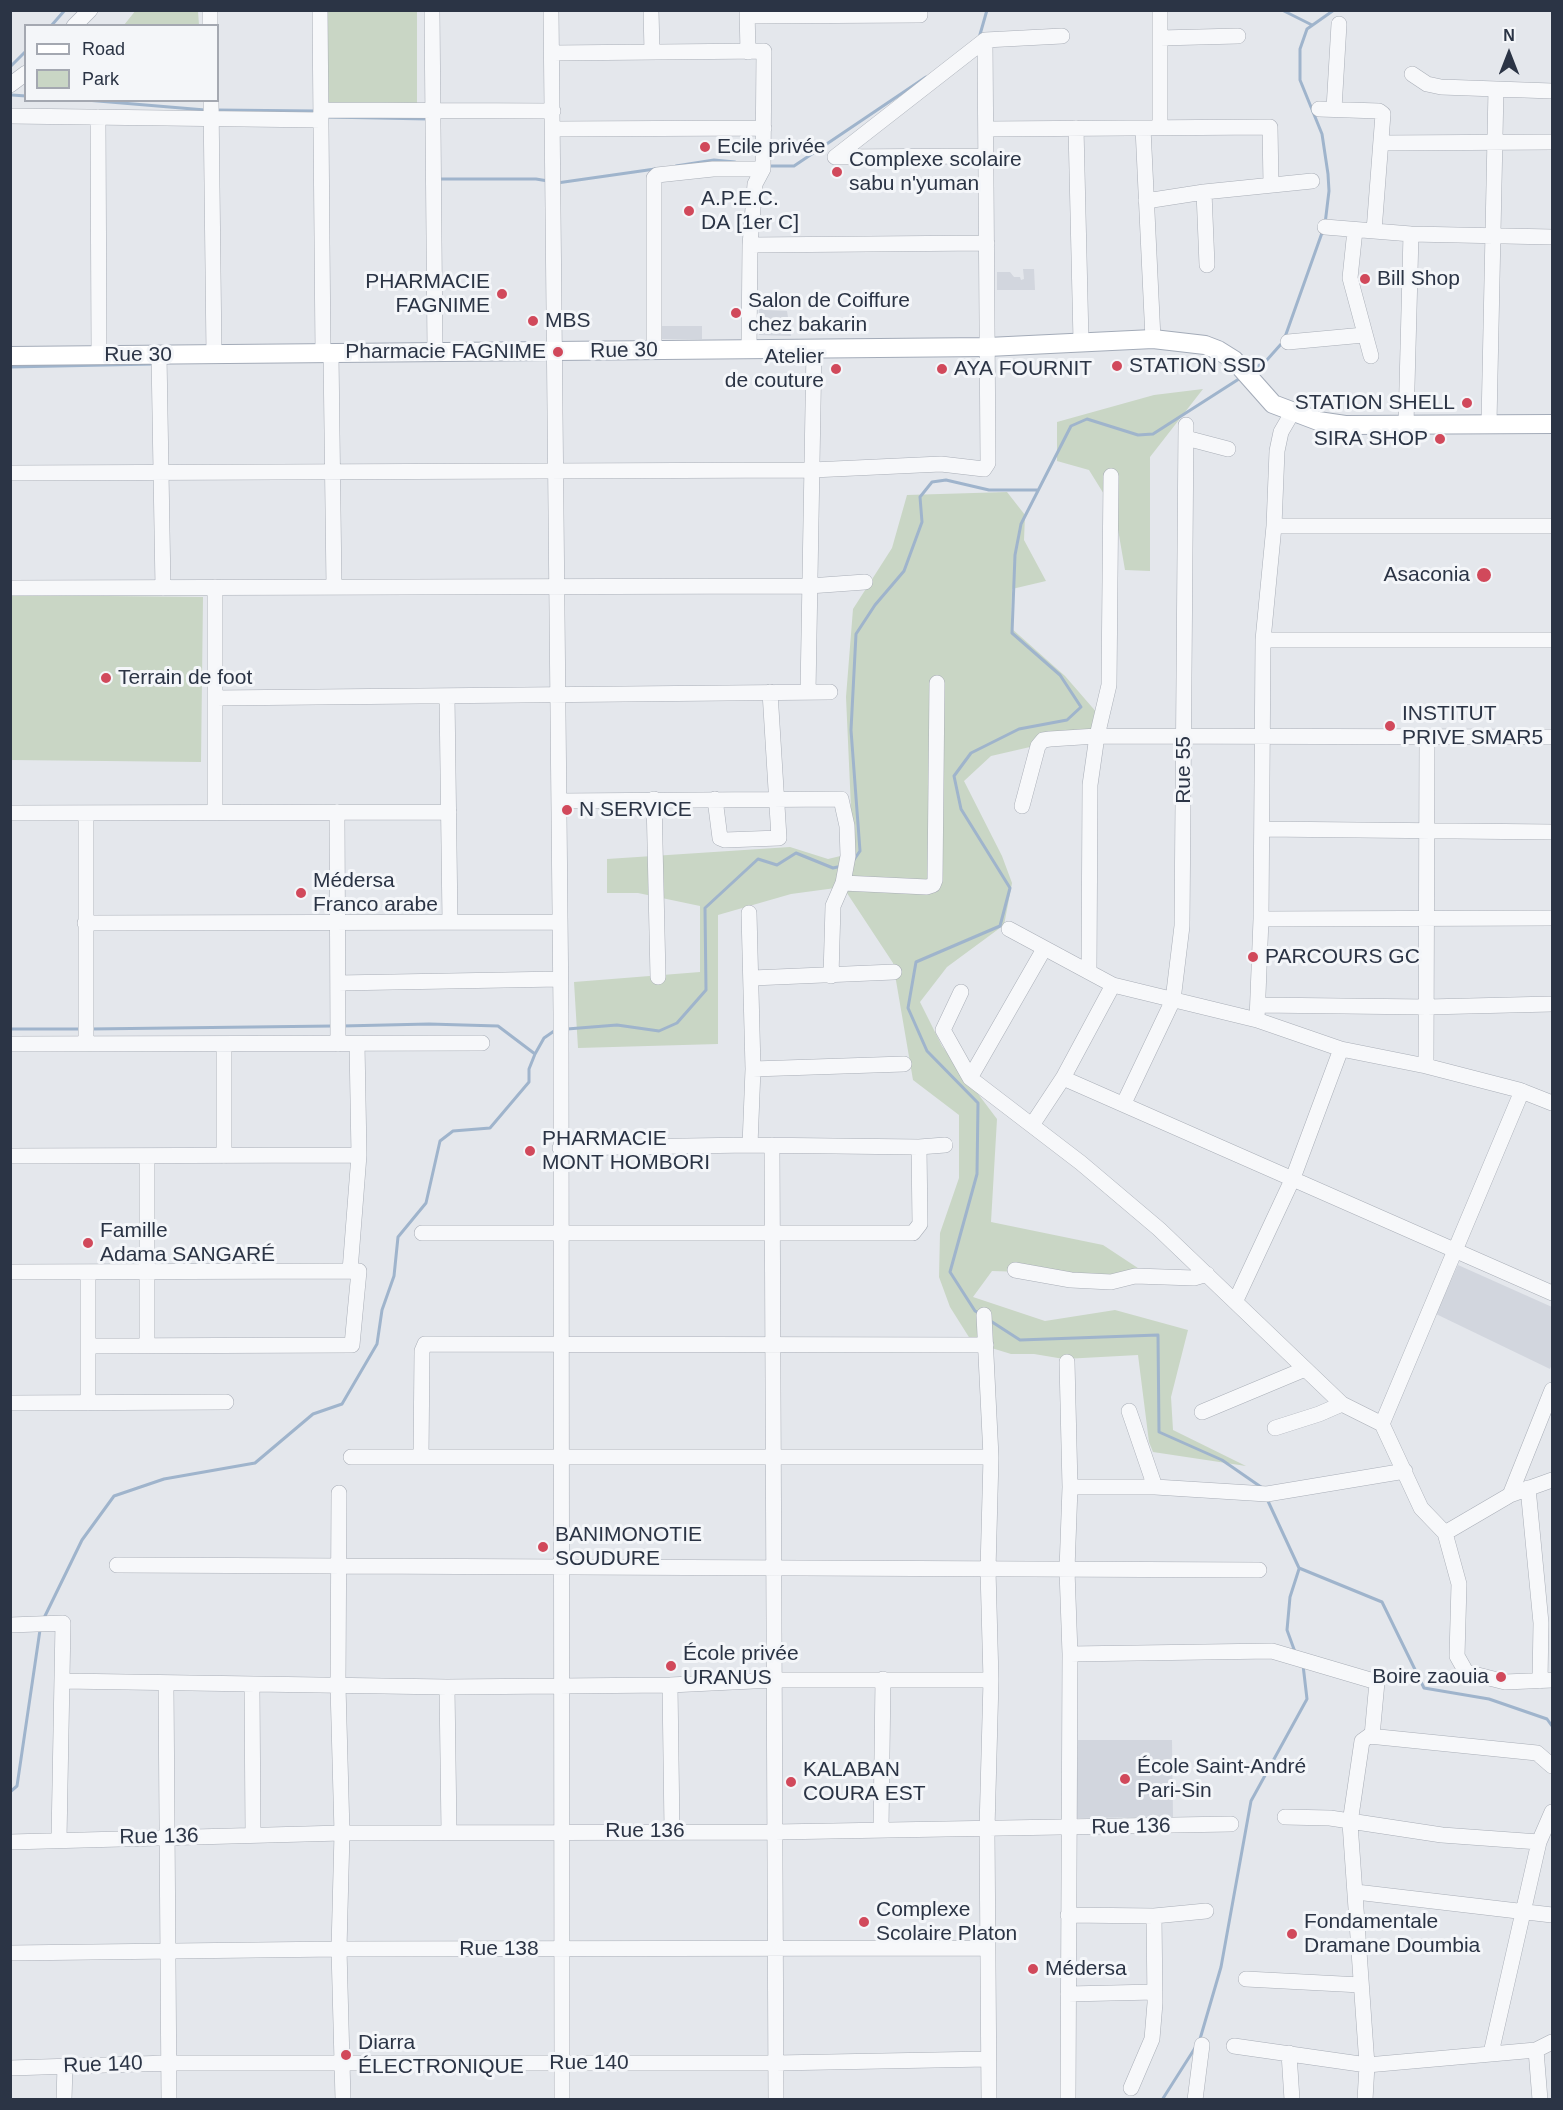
<!DOCTYPE html>
<html>
<head>
<meta charset="utf-8">
<style>
  body { margin:0 }
  #map { position:relative; width:1563px; height:2110px; overflow:hidden; background:#e4e7ec; font-family:Helvetica,sans-serif }
  canvas { display:block }
  .frame { position:absolute; inset:0; border:12px solid #2b3445; pointer-events:none }
  .legend { position:absolute; left:24px; top:24px; width:195px; height:78px; box-sizing:border-box; background:#f4f6f9; border:2px solid #a4a8b1; margin:0; padding:8px 10px; list-style:none; font-size:18px; color:#2b3445 }
  .legend li { display:flex; align-items:center; gap:12px; height:30px }
  .legend b { width:30px; border:2px solid #a4a8b1 }
  .north { position:absolute; left:1479px; top:24px; width:60px; height:60px; -webkit-text-stroke:4px #f4f6f9; paint-order:stroke; rotate:0deg; font-size:16px; font-weight:700; line-height:24px; text-align:center; color:#2b3445 }
  .north::after { content:''; display:block; margin:auto; width:21px; height:27px; background:#2b3445; clip-path:polygon(50% 0,100% 100%,50% 72%,0 100%) }
</style>
</head>
<body>
<div id="map">
<canvas width="1563" height="2110"></canvas>
<div class="frame"></div>
<ul class="legend">
<li><b style="height:8px;background:#fff"></b>Road</li>
<li><b style="height:16px;background:#c9d6c5"></b>Park</li>
</ul>
<div class="north">N</div>
</div>
<script>
const g = document.querySelector('canvas').getContext('2d');
g.lineJoin = 'round';
function paint(path, color) { g.fillStyle = color; g.fill(path, 'evenodd'); }
const toPath = rows => new Path2D(rows.map(r => 'M' + r).join(''));
function strokePath(path, color, width, dash) { g.strokeStyle = color; g.lineWidth = width; g.lineCap = dash ? 'butt' : 'round'; g.setLineDash(dash || []); g.stroke(path); }
function write(font, color, halo, rows, align = 'center') {
  g.font = font + ' Helvetica,sans-serif'; g.lineWidth = 6; g.setLineDash([]); g.textBaseline = 'middle'; g.strokeStyle = halo; g.fillStyle = color; for (const [text, x, y, turn = 0] of rows) {
    g.save(); g.translate(x, y); g.rotate((+turn || 0) * Math.PI / 180); g.textAlign = isNaN(turn) ? turn : align; if (halo) g.strokeText(text, 0, 0); g.fillText(text, 0, 0); g.restore();
  }
}
paint(toPath([
  [1023,269,1034,269,1035,290,997,290,997,272,1010,272,1014,277,1020,277,1021,280,1024,279],
  [759,296,768,296,765,310,787,311,791,336,759,335],
  [662,326,702,326,702,339,662,339],
  [1458,1265,1552,1307,1552,1364,1550,1369,1436,1314],
  [1078,1740,1172,1740,1173,1817,1076,1818]
]), '#d2d6de');
paint(toPath([
  [136,10,198,11,199,25,124,25],
  [323,11,417,11,417,108,322,107],
  [1203,389,1150,457,1150,571,1125,570,1115,512,1089,470,1057,461,1057,422,1154,395],
  [1007,492,1025,515,1024,540,1046,581,1012,589,1011,628,1065,676,1098,714,1088,739,1043,744,991,756,964,781,1002,856,1012,883,1004,925,947,967,920,1002,942,1046,997,1119,991,1222,1103,1245,1150,1276,992,1271,973,1297,1045,1321,1115,1310,1188,1330,1171,1397,1173,1430,1246,1466,1153,1452,1149,1442,1138,1355,1064,1359,1034,1354,1011,1354,972,1342,950,1307,939,1277,940,1233,959,1178,959,1115,913,1080,893,963,843,887,791,894,718,915,718,1044,578,1048,574,982,700,972,700,906,638,893,607,893,607,859,790,847,828,859,853,853,846,697,853,609,892,548,907,495],
  [11,595,203,597,201,762,11,760]
]), '#c9d6c5');
strokePath(toPath([
  [1282,10,1312,25],
  [51,26,65,10],
  [979,38,987,10],
  [10,67,26,51],
  [12,95,26,96],
  [86,100,205,110],
  [215,110,316,111],
  [327,117,428,119],
  [676,166,714,160,735,162],
  [770,166,794,166,926,77],
  [438,179,536,179,548,181],
  [557,183,655,169],
  [1325,224,1329,191,1328,174,1322,134,1300,80,1300,49,1307,29,1334,10],
  [1285,337,1323,230],
  [10,367,154,364],
  [1252,370,1266,361,1282,343],
  [851,864,860,851,851,730,856,634,875,605,904,571,922,522,920,497,932,482,946,480,989,490,1038,490],
  [342,1026,429,1024,498,1026,535,1054],
  [10,1029,81,1029],
  [90,1029,333,1026],
  [567,1029,617,1025,659,1031,677,1023,706,990,705,908,758,859,777,865,796,853,833,868,842,866],
  [981,1314,975,1311,950,1272,977,1174,978,1103,927,1051,908,1008,916,962,1000,926,1010,888,961,809,954,776,971,753,1019,729,1067,720,1081,707,1060,675,1012,633,1015,555,1021,524,1071,426,1087,419,1138,435,1153,434,1242,377],
  [989,1320,1020,1340,1158,1335,1159,1432,1222,1460,1261,1487],
  [1267,1499,1299,1568,1382,1602,1424,1688,1489,1699,1547,1719,1552,1726],
  [44,1618,82,1540,114,1496,164,1479,255,1463,313,1414,342,1404,377,1344,382,1310,394,1276,398,1237,426,1203,440,1141,453,1131,490,1128,529,1082,529,1069,535,1054,544,1038,557,1029],
  [1295,1652,1287,1630,1290,1597,1299,1569],
  [10,1792,17,1786,40,1630],
  [1200,2039,1221,1967,1251,1801,1307,1699,1303,1665],
  [1162,2100,1195,2048]
]), '#9fb4cc', 3);
const minor = toPath([
  [210,10,210,26],
  [320,10,323,354],
  [432,10,435,352],
  [551,10,561,1013,562,2100],
  [651,10,652,52],
  [747,10,748,52],
  [1160,10,1160,127],
  [747,16,920,15,920,10],
  [74,26,90,10],
  [1160,38,1238,36],
  [552,53,764,51,763,169,755,184,750,245,749,349],
  [1412,74,1427,84,1441,87,1552,91],
  [10,85,26,73],
  [211,100,214,355],
  [1319,109,1379,111,1383,114,1374,231],
  [1334,109,1339,24],
  [321,110,553,111],
  [10,116,321,120],
  [98,117,99,356],
  [1076,128,1081,341],
  [1143,128,1153,339],
  [553,129,764,128],
  [986,129,1270,127,1271,185],
  [1381,143,1552,142],
  [835,157,985,40,1062,36],
  [835,157,986,156],
  [1204,192,1207,265],
  [1146,201,1204,192,1312,181],
  [1325,227,1411,234,1552,237],
  [1355,230,1350,278,1371,356],
  [750,245,987,243],
  [1288,342,1364,335],
  [654,350,654,178,657,175,713,169,763,169],
  [331,354,334,587],
  [159,355,163,588],
  [1489,423,1496,89],
  [1406,424,1411,234],
  [1186,438,1228,449],
  [10,473,812,470,941,464,984,469,988,463,985,40],
  [1274,526,1552,526],
  [215,587,215,812],
  [10,588,809,586,865,582],
  [1263,640,1552,640],
  [808,692,814,349],
  [447,696,450,922],
  [215,698,830,692],
  [654,799,658,977],
  [715,799,720,838,725,840,779,838,770,692],
  [559,801,841,799,847,826,848,856,843,883,833,906,831,976],
  [1022,806,1038,746,1043,740,1050,739,1097,736,1552,737],
  [337,812,338,1044],
  [10,813,449,812],
  [86,813,86,1044],
  [1262,829,1552,832],
  [843,883,927,887,933,885,935,880,937,683],
  [749,913,753,1069,750,1145],
  [1261,919,1552,918],
  [85,923,559,922],
  [1009,929,1113,985,1257,1020,1341,1049,1426,1066,1519,1090,1552,1103],
  [1089,972,1090,785,1097,736,1109,685,1111,476],
  [752,978,894,972],
  [338,983,560,979],
  [961,992,943,1030,970,1078,1081,1163,1159,1229,1342,1404,1382,1424,1421,1508,1445,1533,1459,1584,1457,1656,1466,1672,1505,1682,1552,1680],
  [1258,1005,1427,1007,1552,1004],
  [1257,1020,1261,919,1263,640,1274,526,1277,451,1281,432,1292,413],
  [10,1044,482,1043],
  [224,1044,224,1156],
  [1426,1066,1427,737],
  [753,1069,904,1064],
  [970,1078,1044,949],
  [1063,1078,1552,1293],
  [1124,1103,1173,1000,1182,926,1186,425],
  [1032,1125,1063,1078,1113,985],
  [772,1145,776,2100],
  [560,1148,750,1145,919,1147],
  [10,1156,359,1155],
  [147,1156,147,1346],
  [422,1233,913,1233,920,1224,919,1147,945,1145],
  [1015,1270,1071,1280,1111,1282,1135,1276,1194,1278,1207,1274],
  [350,1271,359,1155,357,1044],
  [10,1272,359,1271,352,1345,88,1346],
  [88,1272,88,1403],
  [1236,1300,1293,1178,1341,1049],
  [984,1315,991,1457,988,1570,991,1680,987,1829,989,2100],
  [1067,1362,1070,1487,1067,1570,1070,1654,1068,2100],
  [10,1403,226,1402],
  [1129,1411,1155,1487],
  [1202,1412,1305,1369],
  [1382,1424,1522,1091],
  [1275,1428,1319,1414,1342,1404],
  [351,1457,991,1457],
  [421,1457,422,1351,425,1344,986,1345],
  [1070,1487,1155,1487,1267,1494,1405,1471],
  [1528,1488,1541,1623,1540,1681],
  [339,1493,338,1686,342,1833,339,1949,343,2100],
  [1510,1495,1552,1390],
  [1445,1533,1510,1495,1552,1480],
  [117,1565,1259,1570],
  [10,1625,63,1623,59,1839],
  [1070,1654,1272,1651,1377,1682,1372,1736],
  [63,1681,447,1687,670,1685,774,1680,991,1680],
  [166,1685,169,2100],
  [670,1685,672,1831],
  [252,1686,253,1835],
  [447,1687,449,1832],
  [1285,1817,1330,1818,1442,1835,1539,1842],
  [881,1829,883,1679],
  [10,1842,342,1833,775,1832,1231,1824],
  [1356,1892,1552,1915],
  [1068,1915,1154,1916,1206,1911],
  [10,1953,339,1949,988,1948],
  [1246,1979,1361,1985],
  [1068,1994,1155,1992],
  [1234,2046,1367,2065,1536,2050,1552,2042],
  [1536,2050,1540,2100],
  [1289,2053,1292,2100],
  [1491,2053,1539,1842,1552,1812],
  [10,2068,169,2063,776,2063,988,2059],
  [1131,2088,1152,2039,1155,2003,1154,1916],
  [64,2100,65,2066],
  [1195,2100,1202,2045],
  [1365,2100,1367,2065,1350,1823,1362,1741,1369,1736,1537,1753,1552,1766]
]);
const major = toPath([
  [10,356,988,347,1153,339,1205,345,1218,350,1234,360,1273,404,1318,421,1345,425,1552,424]
]);
strokePath(minor, '#a9aeb7', 16);
strokePath(major, '#a3abb8', 20);
strokePath(minor, '#f7f8fa', 15);
strokePath(major, '#fff', 18);
for (const [x, y, r, color] of [
  [705,147,6,"#d1495b"],
  [837,172,6,"#d1495b"],
  [689,211,6,"#d1495b"],
  [1365,279,6,"#d1495b"],
  [502,294,6,"#d1495b"],
  [736,313,6,"#d1495b"],
  [533,321,6,"#d1495b"],
  [558,352,6,"#d1495b"],
  [1117,366,6,"#d1495b"],
  [836,369,6,"#d1495b"],
  [942,369,6,"#d1495b"],
  [1467,403,6,"#d1495b"],
  [1440,439,6,"#d1495b"],
  [1484,575,8,"#d1495b"],
  [106,678,6,"#d1495b"],
  [1390,726,6,"#d1495b"],
  [567,810,6,"#d1495b"],
  [301,893,6,"#d1495b"],
  [1253,957,6,"#d1495b"],
  [530,1151,6,"#d1495b"],
  [88,1243,6,"#d1495b"],
  [543,1547,6,"#d1495b"],
  [671,1666,6,"#d1495b"],
  [1501,1677,6,"#d1495b"],
  [1125,1779,6,"#d1495b"],
  [791,1782,6,"#d1495b"],
  [864,1922,6,"#d1495b"],
  [1292,1934,6,"#d1495b"],
  [1033,1969,6,"#d1495b"],
  [346,2055,6,"#d1495b"]
]) { const dot = new Path2D(); dot.arc(x, y, r, 0, 2 * Math.PI); g.fillStyle = color; g.fill(dot); strokePath(dot, '#f4f6f9', 2); }
write('21px', '#2b3445', '#f4f6f9', [
  ["Ecile privée",717,147],
  ["Complexe scolaire",849,160],
  ["sabu n'yuman",849,184],
  ["A.P.E.C.",701,199],
  ["DA [1er C]",701,223],
  ["Bill Shop",1377,279],
  ["PHARMACIE",490,282,"right"],
  ["FAGNIME",490,306,"right"],
  ["Salon de Coiffure",748,301],
  ["chez bakarin",748,325],
  ["MBS",545,321],
  ["Pharmacie FAGNIME",546,352,"right"],
  ["Atelier",824,357,"right"],
  ["de couture",824,381,"right"],
  ["STATION SSD",1129,366],
  ["AYA FOURNIT",954,369],
  ["STATION SHELL",1455,403,"right"],
  ["SIRA SHOP",1428,439,"right"],
  ["Asaconia",1470,575,"right"],
  ["Terrain de foot",118,678],
  ["INSTITUT",1402,714],
  ["PRIVE SMAR5",1402,738],
  ["N SERVICE",579,810],
  ["Médersa",313,881],
  ["Franco arabe",313,905],
  ["PARCOURS GC",1265,957],
  ["PHARMACIE",542,1139],
  ["MONT HOMBORI",542,1163],
  ["Famille",100,1231],
  ["Adama SANGARÉ",100,1255],
  ["BANIMONOTIE",555,1535],
  ["SOUDURE",555,1559],
  ["École privée",683,1654],
  ["URANUS",683,1678],
  ["Boire zaouia",1489,1677,"right"],
  ["École Saint-André",1137,1767],
  ["Pari-Sin",1137,1791],
  ["KALABAN",803,1770],
  ["COURA EST",803,1794],
  ["Complexe",876,1910],
  ["Scolaire Platon",876,1934],
  ["Fondamentale",1304,1922],
  ["Dramane Doumbia",1304,1946],
  ["Médersa",1045,1969],
  ["Diarra",358,2043],
  ["ÉLECTRONIQUE",358,2067]
], 'left');
write('21px', '#2b3445', '#f4f6f9', [
  ["Rue 30",624,351,-1],
  ["Rue 30",138,355],
  ["Rue 55",1184,770,-90],
  ["Rue 136",1131,1827,-1],
  ["Rue 136",645,1831],
  ["Rue 136",159,1837,-1],
  ["Rue 138",499,1949],
  ["Rue 140",589,2063],
  ["Rue 140",103,2065,-2]
]);
</script>
</body>
</html>
